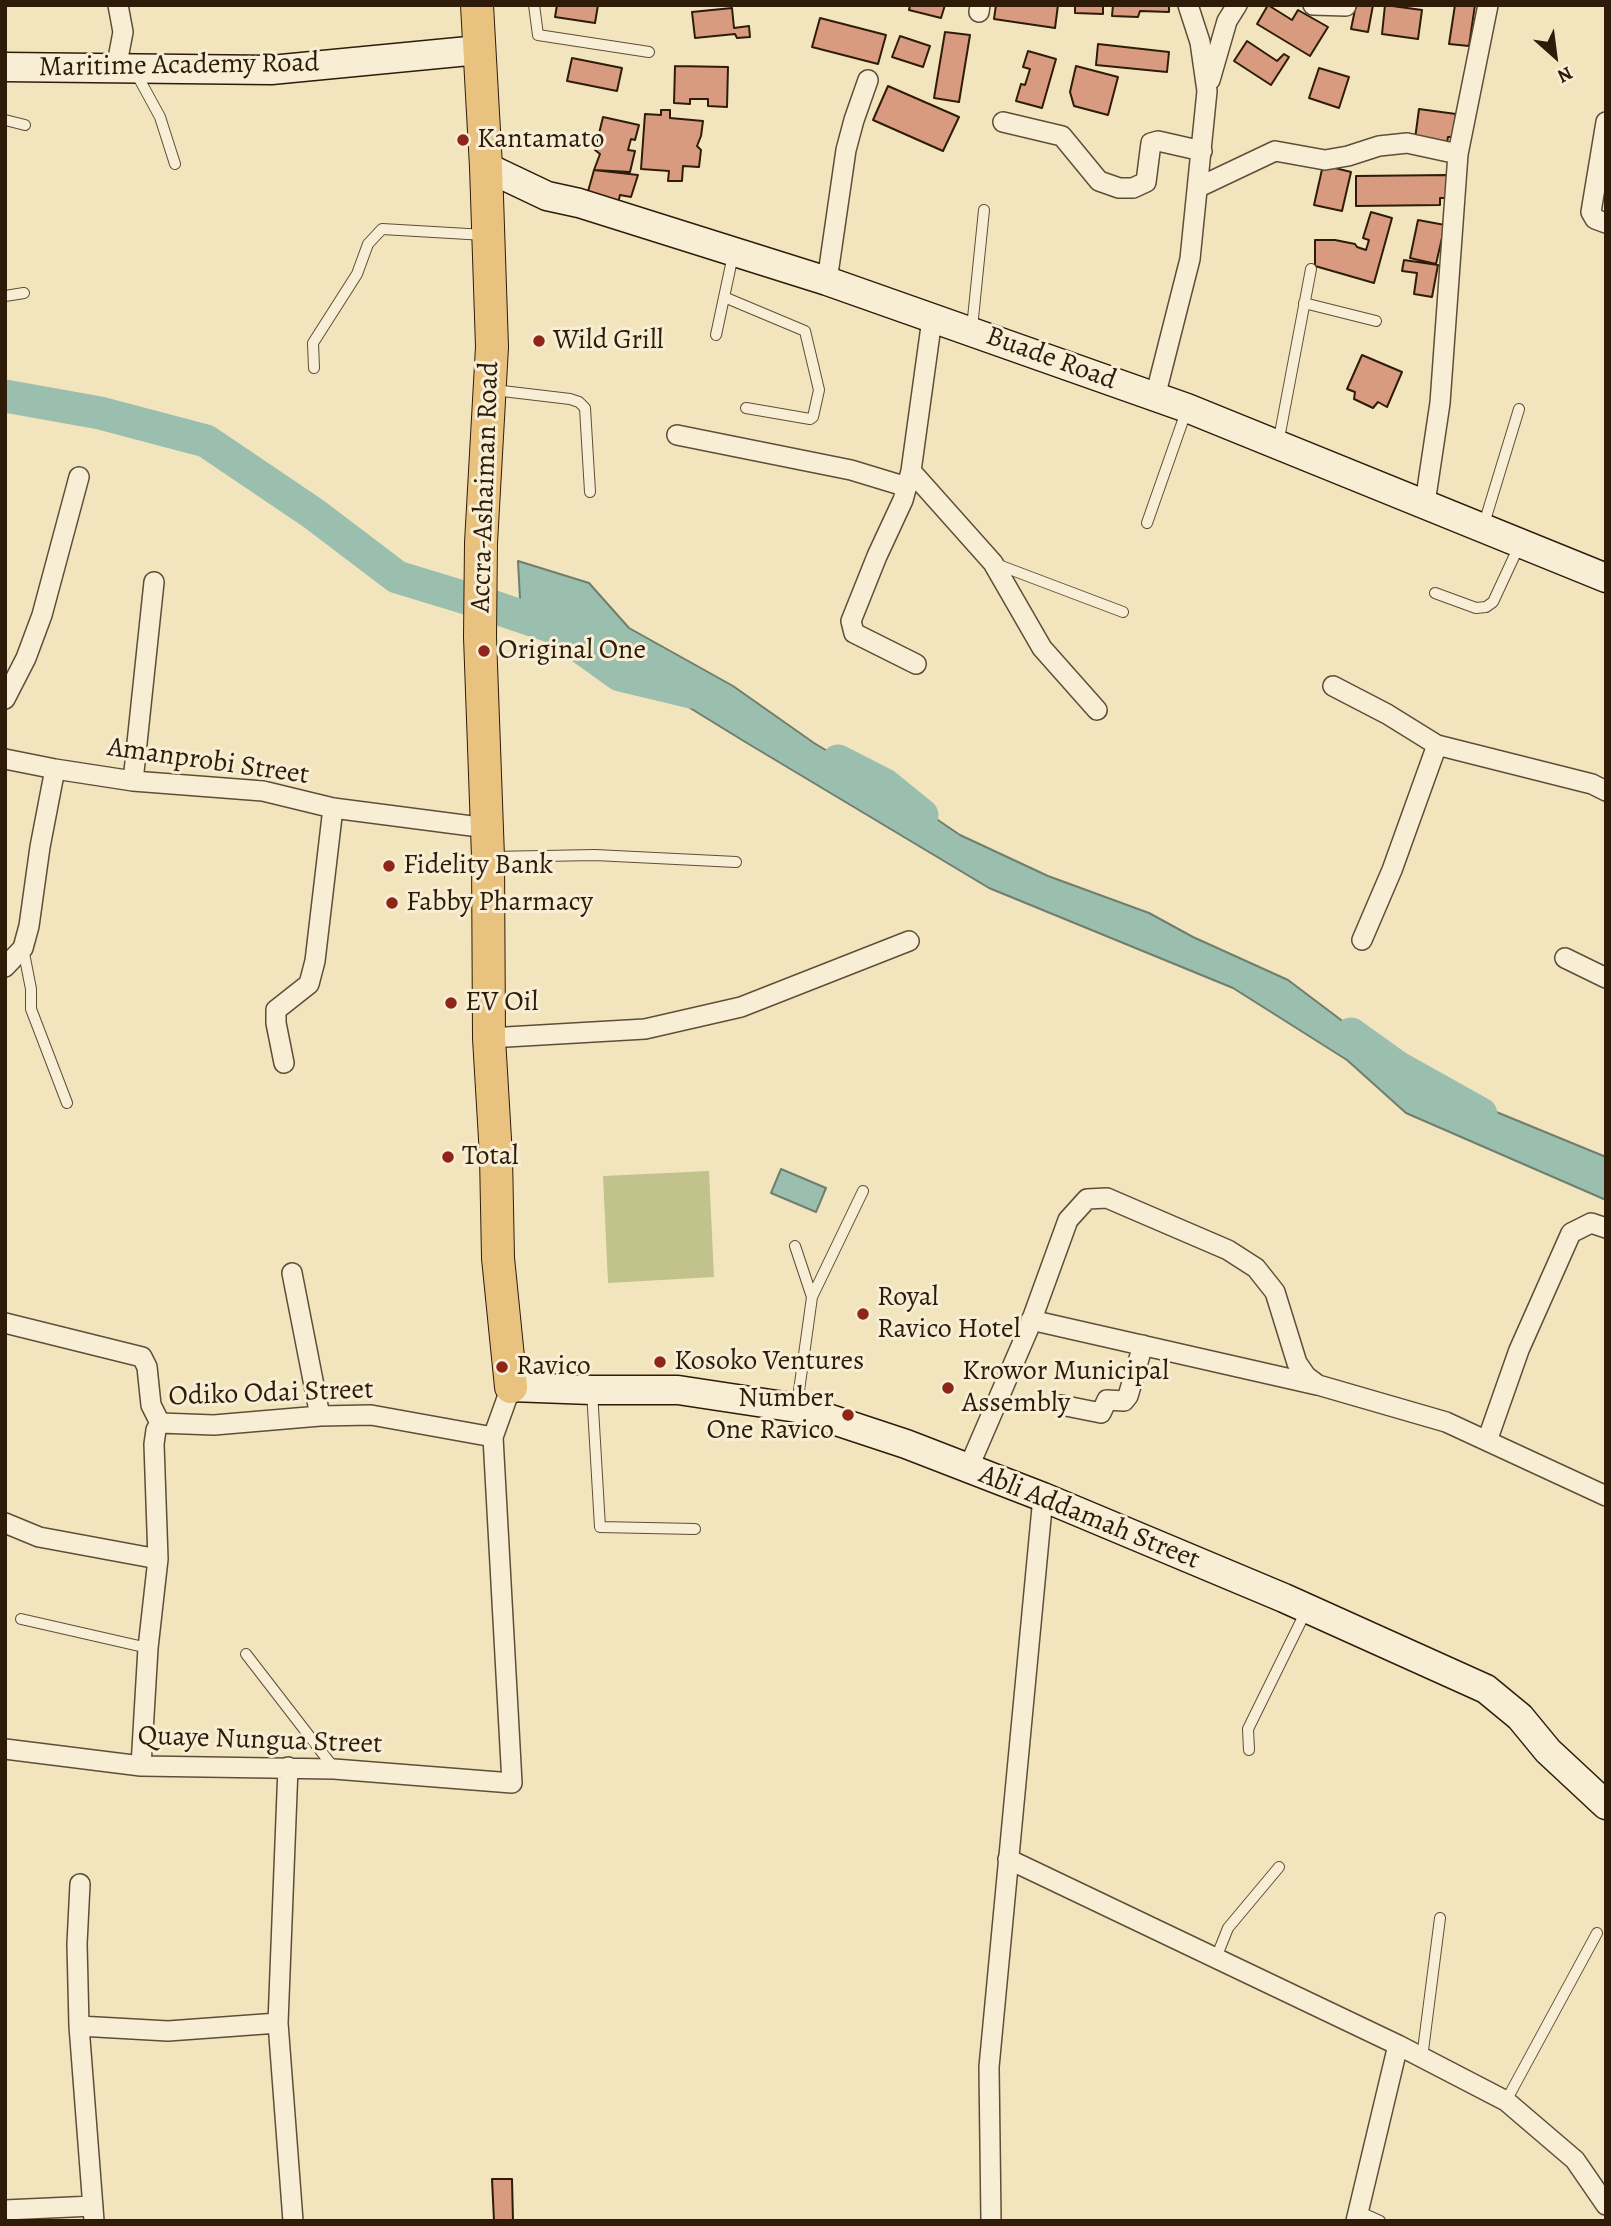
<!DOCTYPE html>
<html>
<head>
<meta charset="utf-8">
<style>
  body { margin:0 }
  #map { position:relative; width:1611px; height:2226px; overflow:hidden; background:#f2e5be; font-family:Alegreya,serif }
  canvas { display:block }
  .frame { position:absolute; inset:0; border:7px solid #2e1c09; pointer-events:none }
  .north { position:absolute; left:1520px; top:21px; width:70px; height:70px; -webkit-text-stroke:5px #f7eed5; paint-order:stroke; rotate:152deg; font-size:19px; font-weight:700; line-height:28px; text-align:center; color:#2e1c09 }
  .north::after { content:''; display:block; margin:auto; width:24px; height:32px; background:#2e1c09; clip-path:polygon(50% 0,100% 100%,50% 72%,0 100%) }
</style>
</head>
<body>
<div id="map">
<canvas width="1611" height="2226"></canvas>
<div class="frame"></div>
<div class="north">N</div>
</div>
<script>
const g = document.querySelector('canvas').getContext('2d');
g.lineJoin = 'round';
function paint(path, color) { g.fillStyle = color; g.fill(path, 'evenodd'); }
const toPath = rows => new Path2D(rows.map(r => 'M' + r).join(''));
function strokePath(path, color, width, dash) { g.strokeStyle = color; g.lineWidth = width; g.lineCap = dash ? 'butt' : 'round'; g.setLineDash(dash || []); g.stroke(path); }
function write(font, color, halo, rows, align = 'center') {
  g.font = font + ' Alegreya,serif'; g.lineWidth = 6; g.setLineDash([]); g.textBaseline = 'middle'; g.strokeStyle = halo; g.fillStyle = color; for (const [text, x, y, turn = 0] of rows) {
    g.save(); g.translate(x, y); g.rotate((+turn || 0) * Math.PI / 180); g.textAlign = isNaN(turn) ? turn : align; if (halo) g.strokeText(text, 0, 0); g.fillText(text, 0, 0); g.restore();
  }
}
paint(toPath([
  [709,1171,714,1277,608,1283,603,1176]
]), '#c2c28c');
const water = toPath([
  [518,561,589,583,629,628,733,686,814,743,907,799,960,835,1048,876,1149,913,1193,937,1288,980,1357,1032,1417,1088,1455,1095,1606,1157,1606,1200,1406,1113,1347,1060,1233,988,989,888,742,740,578,639,520,599,518,561],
  [781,1169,826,1188,816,1212,771,1193,781,1169]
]);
paint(water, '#9bbfaf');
strokePath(water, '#6f7e6d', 2);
strokePath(toPath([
  [5,396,100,413,206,441,314,514,397,577,476,601,553,627,620,675,691,692],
  [838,761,885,785,922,815],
  [1351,1034,1397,1067,1481,1114]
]), '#9bbfaf', 33);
const building = toPath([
  [557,5,598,5,595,23,555,17,557,5],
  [910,5,945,5,941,18,909,10,910,5],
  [996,5,1058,5,1055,28,994,19,996,5],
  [1075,5,1103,5,1103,14,1075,13,1075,5],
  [1113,5,1169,5,1169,12,1140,11,1138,17,1112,16,1113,5],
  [1268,5,1292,20,1298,10,1328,27,1310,56,1257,24,1268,5],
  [1356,5,1373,5,1368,32,1351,29,1356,5],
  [1385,5,1422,10,1418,39,1382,34,1385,5],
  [1455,5,1475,5,1469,46,1449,44,1455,5],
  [732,8,734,28,749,26,750,37,737,38,735,34,695,38,692,12,732,8],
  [820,18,886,35,878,64,812,47,820,18],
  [945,32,970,35,959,102,934,98,945,32],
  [900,36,930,46,923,67,892,57,900,36],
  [1247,41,1277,61,1284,54,1289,57,1271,85,1234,61,1247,41],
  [1098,44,1169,52,1167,72,1096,65,1098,44],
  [1028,51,1056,59,1042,108,1016,101,1021,84,1025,85,1030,69,1023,67,1028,51],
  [572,58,622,68,617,91,567,81,572,58],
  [675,66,728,67,727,107,708,106,708,99,690,99,690,104,674,103,675,66],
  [1076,66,1118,77,1108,115,1074,106,1070,92,1076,66],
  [1319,68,1349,77,1339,108,1309,98,1319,68],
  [888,86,959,117,943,151,873,120,888,86],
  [1419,109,1456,114,1453,137,1448,137,1447,143,1415,139,1419,109],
  [661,110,670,110,670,118,703,121,701,136,697,146,701,150,699,167,683,166,682,181,668,181,669,171,641,169,645,114,661,115,661,110],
  [603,117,639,125,635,140,631,139,628,150,635,151,630,172,594,170,600,154,595,150,603,117],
  [1323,165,1351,172,1342,211,1314,205,1323,165],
  [594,170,638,175,631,197,620,195,618,203,587,195,594,170],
  [1448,175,1448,198,1440,198,1440,205,1356,206,1356,176,1448,175],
  [1371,212,1392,218,1374,283,1315,266,1315,240,1335,240,1355,244,1357,247,1366,250,1369,240,1363,238,1371,212],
  [1418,220,1445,225,1436,264,1410,258,1418,220],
  [1404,260,1438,265,1432,297,1414,294,1417,273,1402,271,1404,260],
  [1362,355,1402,372,1387,407,1378,402,1373,408,1354,399,1355,392,1347,389,1362,355],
  [492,2179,512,2179,513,2221,494,2221,492,2179]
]);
paint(building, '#d89b7f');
strokePath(building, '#2e1c09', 2);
const lane = toPath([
  [534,5,538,35,649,52],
  [136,73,160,117,175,164],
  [5,120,25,125],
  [5,296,24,293],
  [724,297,805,331,819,390,813,417,810,419,746,408],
  [1304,303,1376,321],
  [972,328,984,210],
  [716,335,733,255],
  [314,368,313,343,357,274,368,244,382,229,485,235],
  [494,390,570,399,579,402,585,408,590,492],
  [1278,444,1311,269],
  [1147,523,1187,409],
  [1483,527,1519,409],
  [996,564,1123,612],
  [1435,593,1476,608,1486,607,1493,602,1519,546],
  [491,857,595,855,736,862],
  [23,948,31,989,31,1009,67,1103],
  [795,1246,812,1297],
  [592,1391,600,1527,695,1529],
  [797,1405,812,1297,863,1191],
  [21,1619,148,1648],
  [246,1654,334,1768],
  [1249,1750,1248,1729,1307,1609],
  [1216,1958,1228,1928,1279,1867],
  [1422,2058,1440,1918],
  [1506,2101,1597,1933],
  [1358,2211,1380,2221]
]);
const street = toPath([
  [1313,5,1346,6],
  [979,12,980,5],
  [116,69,123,32,118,5],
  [1210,80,1227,21,1237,5],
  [1003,122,1062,136,1099,181,1119,188,1133,188,1146,182,1151,143,1158,141,1202,151],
  [1606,122,1591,212,1595,219,1606,223],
  [1199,187,1275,151,1325,160,1348,156,1379,146,1407,143,1458,154],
  [827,281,846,150,854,120,868,80],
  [1155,397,1190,259,1207,91,1200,42,1188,5],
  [677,435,851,470,907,487],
  [911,471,993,563,1042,648,1097,710],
  [1425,503,1440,403,1458,154,1488,5],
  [916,664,854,633,851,621,877,556,903,500,911,471,932,319],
  [1333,686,1387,714,1437,745,1592,784,1606,791],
  [5,699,26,658,42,615,79,477],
  [5,759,55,769,133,781,263,791,333,808,487,828],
  [133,781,154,582],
  [1362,940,1392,870,1437,745],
  [1565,958,1606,978],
  [5,967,23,948,29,926,40,847,55,769],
  [489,1038,645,1029,741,1007,909,941],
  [284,1063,276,1023,276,1010,309,984,315,961,333,808],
  [292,1273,320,1416],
  [1031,1320,1317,1385],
  [5,1323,142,1357,147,1367,151,1405,160,1423],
  [1061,1405,1101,1413,1107,1400,1124,1401,1128,1396,1143,1345],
  [1487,1441,1519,1350,1571,1233,1591,1223,1606,1228],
  [968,1469,1028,1330,1068,1220,1087,1199,1107,1198,1228,1250,1256,1268,1275,1292,1297,1363,1306,1376,1318,1385,1446,1422,1606,1496],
  [5,1523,39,1537,158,1559],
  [5,1749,141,1766,334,1769,512,1783,493,1437,511,1387],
  [141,1766,148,1648,158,1559,154,1444,156,1430,160,1423,214,1425,320,1416,371,1415,493,1437],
  [288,1767,278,2023,293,2221],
  [1008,1859,1398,2045,1506,2101,1575,2160,1606,2205],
  [80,1884,77,1944,79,2026,94,2221],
  [79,2026,168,2031,278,2023],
  [5,2210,93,2206],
  [991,2221,989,2067,1043,1497],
  [1356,2221,1398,2045]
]);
const secondary = toPath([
  [5,67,271,70,479,50],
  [486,167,547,196,579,203,827,281,1187,408,1606,578],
  [511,1387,592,1390,678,1390,797,1408,906,1444,1043,1497,1284,1598,1486,1689,1520,1717,1548,1751,1606,1805]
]);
const primary = toPath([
  [477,5,486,167,492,347,481,543,480,637,488,857,489,1038,496,1156,498,1258,511,1387]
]);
strokePath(lane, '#5f4e36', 12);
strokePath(street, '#5f4e36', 22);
strokePath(secondary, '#2e1c09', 31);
strokePath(primary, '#2e1c09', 34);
strokePath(lane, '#f7eed5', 10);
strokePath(street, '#f7eed5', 19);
strokePath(secondary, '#f7eed5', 28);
strokePath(primary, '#e9c27f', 32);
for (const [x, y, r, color] of [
  [463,140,7,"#8f2418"],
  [539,341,7,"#8f2418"],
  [484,651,7,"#8f2418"],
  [389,866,7,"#8f2418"],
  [392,903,7,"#8f2418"],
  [451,1003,7,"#8f2418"],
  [448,1157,7,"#8f2418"],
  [863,1314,7,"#8f2418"],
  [660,1362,7,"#8f2418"],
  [502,1367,7,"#8f2418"],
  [948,1388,7,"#8f2418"],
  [848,1415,7,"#8f2418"]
]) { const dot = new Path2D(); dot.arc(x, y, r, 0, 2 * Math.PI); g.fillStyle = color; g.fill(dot); strokePath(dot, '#f7eed5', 2.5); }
write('28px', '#2e1c09', '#f7eed5', [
  ["Maritime Academy Road",179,66,-1],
  ["Buade Road",1051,359,20],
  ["Accra-Ashaiman Road",486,487,-88],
  ["Amanprobi Street",208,762,8],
  ["Odiko Odai Street",271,1394,-2],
  ["Abli Addamah Street",1089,1518,22],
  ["Quaye Nungua Street",260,1741,2]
]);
write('28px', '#2e1c09', '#f7eed5', [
  ["Kantamato",477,140],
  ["Wild Grill",553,341],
  ["Original One",498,651],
  ["Fidelity Bank",403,866],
  ["Fabby Pharmacy",406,903],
  ["EV Oil",465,1003],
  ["Total",462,1157],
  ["Royal",877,1298],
  ["Ravico Hotel",877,1330],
  ["Kosoko Ventures",674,1362],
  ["Ravico",516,1367],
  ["Krowor Municipal",962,1372],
  ["Assembly",962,1404],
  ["Number",834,1399,"right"],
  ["One Ravico",834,1431,"right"]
], 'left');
</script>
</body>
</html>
